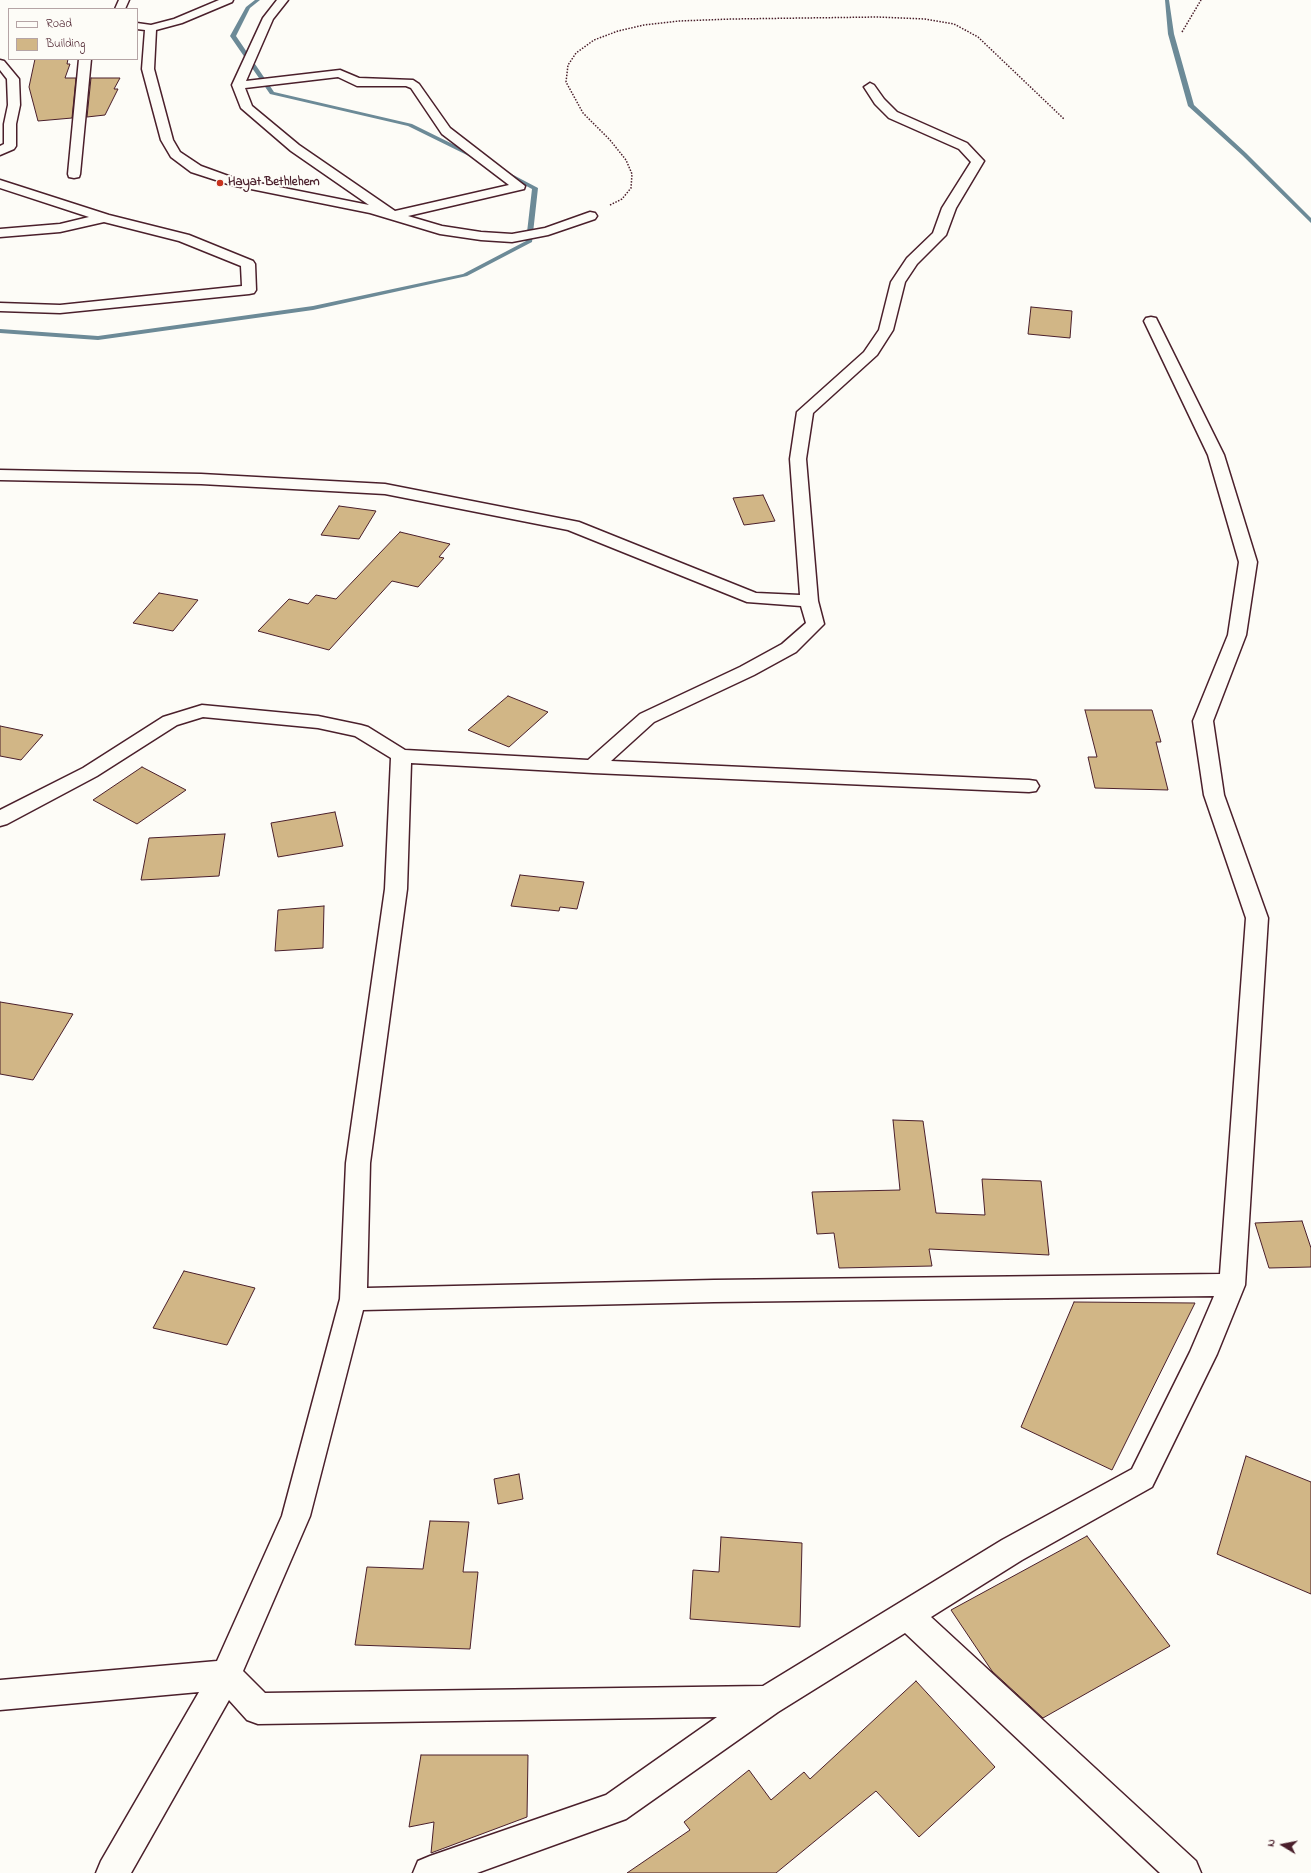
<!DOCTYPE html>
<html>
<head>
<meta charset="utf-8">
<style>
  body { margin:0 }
  #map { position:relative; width:1311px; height:1873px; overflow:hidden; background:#fdfcf7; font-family:"Indie Flower",sans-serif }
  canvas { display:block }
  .legend { position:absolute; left:8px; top:8px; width:130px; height:52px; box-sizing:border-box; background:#fdfcf7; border:1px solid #b5a4a5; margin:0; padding:5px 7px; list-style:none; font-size:12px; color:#4a1f2b }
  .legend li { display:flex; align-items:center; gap:8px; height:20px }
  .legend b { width:20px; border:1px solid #b5a4a5 }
  .north { position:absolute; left:1263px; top:1825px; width:40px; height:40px; -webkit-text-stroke:3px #fdfcf7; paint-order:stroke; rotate:280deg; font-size:11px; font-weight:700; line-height:16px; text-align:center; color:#4a1f2b }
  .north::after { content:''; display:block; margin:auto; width:14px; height:18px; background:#4a1f2b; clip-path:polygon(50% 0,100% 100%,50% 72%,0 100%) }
</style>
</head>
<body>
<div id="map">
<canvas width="1311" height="1873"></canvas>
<ul class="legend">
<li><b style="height:5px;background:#fdfcf7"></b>Road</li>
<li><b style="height:11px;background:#d1b686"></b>Building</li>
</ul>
<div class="north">N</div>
</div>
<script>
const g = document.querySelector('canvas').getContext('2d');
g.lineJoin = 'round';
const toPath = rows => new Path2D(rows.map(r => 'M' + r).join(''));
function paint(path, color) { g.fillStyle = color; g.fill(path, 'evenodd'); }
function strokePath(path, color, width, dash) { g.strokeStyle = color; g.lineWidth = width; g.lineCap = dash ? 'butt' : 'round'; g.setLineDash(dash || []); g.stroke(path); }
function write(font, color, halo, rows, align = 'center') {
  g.font = font + ' "Indie Flower",sans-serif'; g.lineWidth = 4; g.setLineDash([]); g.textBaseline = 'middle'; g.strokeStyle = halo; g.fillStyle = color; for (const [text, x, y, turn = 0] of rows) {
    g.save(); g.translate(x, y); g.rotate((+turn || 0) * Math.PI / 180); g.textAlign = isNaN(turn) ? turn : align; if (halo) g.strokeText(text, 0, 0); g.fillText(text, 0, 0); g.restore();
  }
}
paint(toPath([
  [255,0,260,0,250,8,236,36,274,92,412,124,479,157,479,159,475,159,408,126,270,94,230,36,246,7,255,0],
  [1165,0,1169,0,1174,34,1194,105,1246,153,1311,218,1311,223,1242,155,1188,106,1168,34,1165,0],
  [502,169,538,188,532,242,467,276,313,310,98,340,0,333,0,329,98,336,313,306,463,274,526,241,532,189,500,172,499,171,502,169]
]), '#6c8a97');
const building = toPath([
  [35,59,68,59,67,64,70,64,65,78,76,78,72,118,38,121,29,87,35,59],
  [91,78,120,78,114,89,118,89,105,115,87,117,91,78],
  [1031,307,1072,311,1070,338,1028,334,1031,307],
  [763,495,775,521,744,525,733,498,763,495],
  [339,506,376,511,359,539,321,535,339,506],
  [400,532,450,544,439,557,444,558,418,587,392,581,329,650,258,631,289,599,308,604,316,595,336,599,400,532],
  [159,593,198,600,173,631,133,623,159,593],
  [508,696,548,712,509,747,468,730,508,696],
  [1085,710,1152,710,1161,742,1156,742,1168,790,1095,788,1088,757,1097,757,1085,710],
  [0,726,43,735,21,760,0,756,0,726],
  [142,767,186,790,137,824,93,800,142,767],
  [335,812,343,846,278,857,271,823,335,812],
  [225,834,219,876,141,880,149,838,225,834],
  [520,875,584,882,577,909,560,907,559,911,511,906,520,875],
  [324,906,323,948,275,951,278,910,324,906],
  [0,1002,73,1014,33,1080,0,1074,0,1002],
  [893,1120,923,1121,936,1213,985,1215,982,1179,1041,1181,1049,1255,929,1249,932,1266,839,1268,834,1233,817,1234,812,1192,900,1190,893,1120],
  [1302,1221,1311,1248,1311,1267,1269,1268,1255,1223,1302,1221],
  [184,1271,255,1288,227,1345,153,1328,184,1271],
  [1074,1302,1195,1303,1112,1470,1021,1427,1074,1302],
  [1246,1456,1311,1482,1311,1594,1217,1554,1246,1456],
  [519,1474,523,1499,498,1504,494,1479,519,1474],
  [430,1521,469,1522,463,1572,478,1572,470,1649,355,1645,367,1567,423,1569,430,1521],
  [1087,1536,1170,1646,1043,1718,992,1671,951,1610,1087,1536],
  [721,1537,802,1543,800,1627,690,1619,693,1570,719,1572,721,1537],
  [916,1681,995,1767,919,1837,876,1791,776,1873,627,1873,690,1830,684,1822,749,1770,771,1800,804,1772,810,1779,916,1681],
  [421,1755,528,1755,527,1817,431,1853,434,1822,409,1827,421,1755]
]);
paint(building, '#d1b686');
strokePath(building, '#4a1f2b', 1);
const minor = toPath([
  [119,0,129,0,125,9,115,9,119,0],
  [219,0,233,0,232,2,182,23,156,30,154,69,173,140,180,152,201,166,234,178,369,205,291,151,241,108,232,85,263,18,277,0,288,0,273,19,246,81,340,70,359,78,413,80,419,84,450,128,525,186,524,189,408,216,442,226,481,232,512,234,545,228,590,212,595,213,597,216,595,219,548,235,512,242,481,240,440,234,370,213,231,185,191,172,171,157,161,140,142,69,145,30,137,29,137,23,151,25,174,19,219,0],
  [338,77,357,86,406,86,411,88,442,134,509,185,395,211,299,145,252,106,245,88,338,77],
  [79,59,91,59,80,174,79,177,74,178,69,177,68,174,79,59],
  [0,60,4,61,19,79,20,105,16,124,16,146,14,149,0,155,0,146,4,144,4,124,8,105,7,79,0,70,0,60],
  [870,83,874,85,884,99,897,112,967,143,984,161,956,208,946,235,917,264,905,282,893,330,877,355,813,413,806,459,818,601,824,624,796,652,754,675,654,722,611,761,1029,780,1036,781,1039,786,1036,791,1029,792,593,773,411,763,407,889,370,1163,367,1288,714,1280,1220,1274,1246,918,1204,795,1193,721,1228,635,1239,562,1208,455,1144,321,1146,318,1151,317,1156,318,1224,455,1257,562,1246,635,1213,721,1224,795,1268,918,1245,1285,1217,1354,1152,1487,1022,1560,931,1617,1196,1861,1201,1873,1160,1873,905,1633,778,1712,626,1819,477,1873,413,1873,418,1861,430,1856,606,1795,717,1717,258,1724,247,1720,229,1700,131,1873,96,1873,101,1861,199,1692,0,1710,0,1680,217,1661,282,1516,340,1299,346,1163,385,889,391,758,355,736,318,728,203,717,177,725,97,776,7,824,0,826,0,810,83,768,163,717,202,705,318,716,361,725,368,727,405,750,588,760,640,714,740,667,782,644,806,623,801,606,747,602,568,530,385,494,201,484,0,480,0,470,201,474,385,484,579,522,756,593,800,595,790,459,797,412,864,352,879,330,891,282,907,258,933,233,942,208,971,162,959,149,889,118,875,104,864,87,870,83],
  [1214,1296,1190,1352,1132,1469,1002,1540,763,1686,265,1693,243,1671,310,1516,363,1310,714,1302,1214,1296],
  [0,180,109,215,189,235,253,261,255,264,256,290,254,293,249,294,60,313,0,311,0,303,60,305,242,286,241,266,179,241,104,222,60,232,0,237,0,229,60,224,89,217,0,188,0,180]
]);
strokePath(minor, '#4a1f2b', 3);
strokePath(toPath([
  [1182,32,1201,0],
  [610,205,622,199,631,188,632,174,626,160,610,140,583,113,566,82,568,65,576,53,594,40,618,31,644,25,679,21,732,19,877,17,925,19,954,24,978,37,1064,119]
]), '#4a1f2b', 1.5, [1.5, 1.5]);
paint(minor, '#fdfcf7');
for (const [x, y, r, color] of [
  [220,183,4,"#c8321e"]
]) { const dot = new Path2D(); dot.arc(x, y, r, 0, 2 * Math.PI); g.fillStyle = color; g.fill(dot); strokePath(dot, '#fdfcf7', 1.5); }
write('bold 13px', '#4a1f2b', '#fdfcf7', [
  ["Hayat Bethlehem",228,183]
], 'left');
</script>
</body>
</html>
